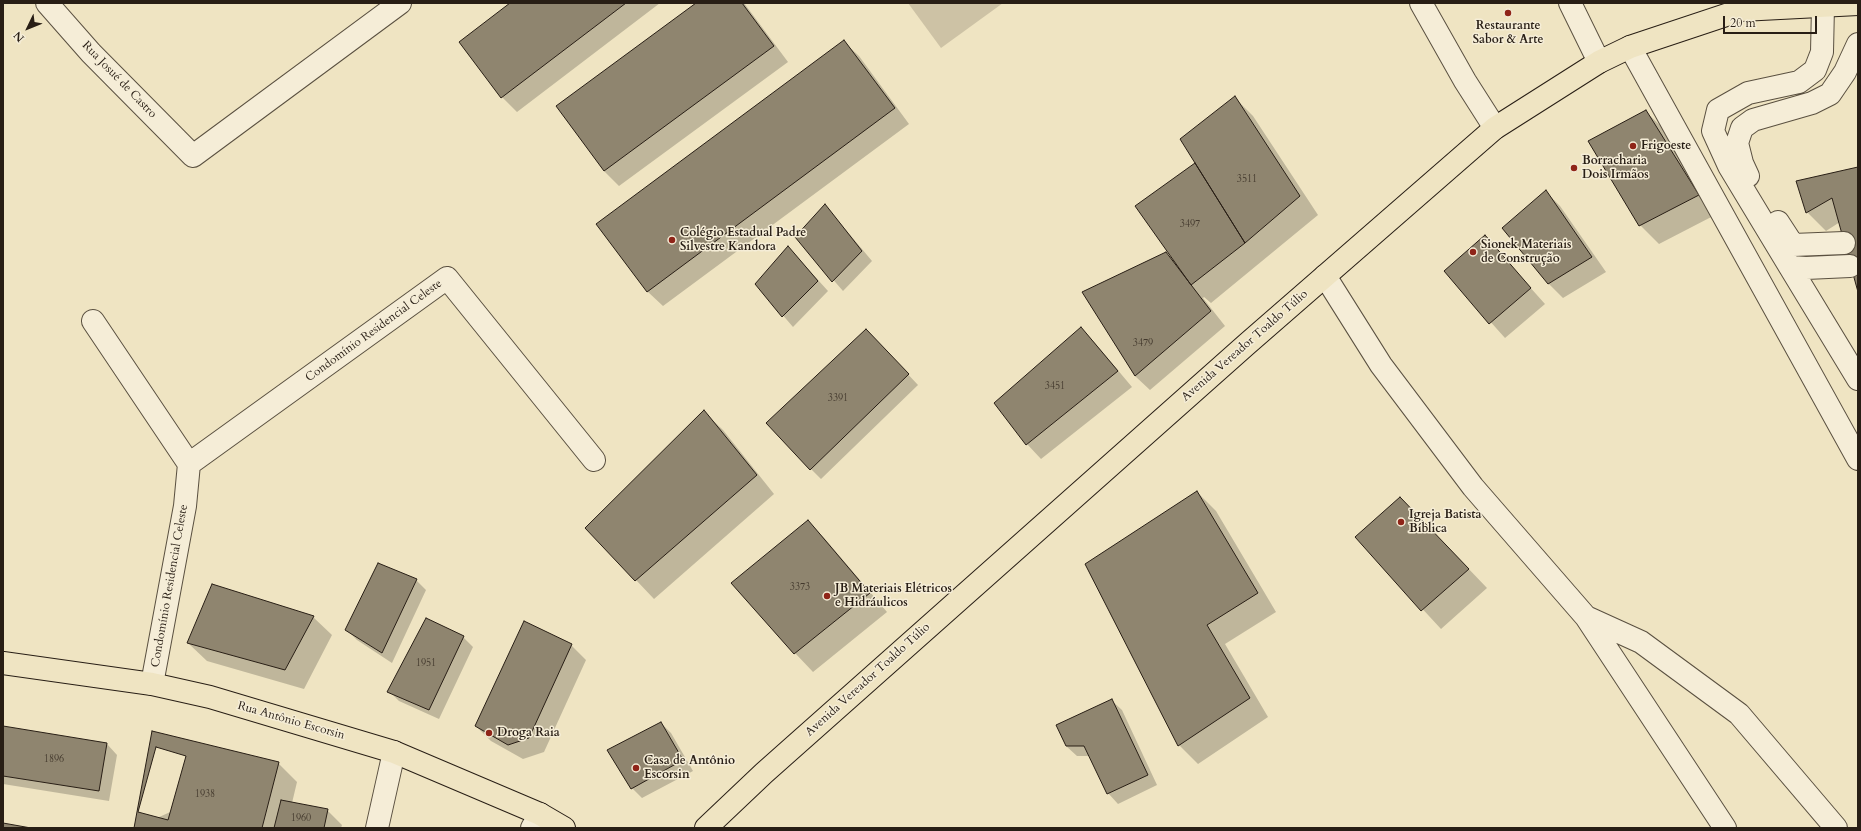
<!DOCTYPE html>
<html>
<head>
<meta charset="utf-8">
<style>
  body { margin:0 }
  #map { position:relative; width:1861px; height:831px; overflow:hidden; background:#efe4c2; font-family:Cardo,serif }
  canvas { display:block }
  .frame { position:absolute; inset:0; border:4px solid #281e15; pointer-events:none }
  .north { position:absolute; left:8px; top:8px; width:40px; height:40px; -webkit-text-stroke:3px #f5edd7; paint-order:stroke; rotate:227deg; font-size:11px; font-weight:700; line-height:16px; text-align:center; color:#281e15 }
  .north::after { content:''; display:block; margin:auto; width:14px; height:18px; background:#281e15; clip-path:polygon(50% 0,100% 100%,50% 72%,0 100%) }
  .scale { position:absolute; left:1723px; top:16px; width:94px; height:18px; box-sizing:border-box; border:2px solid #281e15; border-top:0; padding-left:5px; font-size:12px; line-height:14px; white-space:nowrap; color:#281e15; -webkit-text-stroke:3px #f5edd7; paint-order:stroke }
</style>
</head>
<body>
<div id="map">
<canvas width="1861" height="831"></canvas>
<div class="frame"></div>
<div class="north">N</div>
<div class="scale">20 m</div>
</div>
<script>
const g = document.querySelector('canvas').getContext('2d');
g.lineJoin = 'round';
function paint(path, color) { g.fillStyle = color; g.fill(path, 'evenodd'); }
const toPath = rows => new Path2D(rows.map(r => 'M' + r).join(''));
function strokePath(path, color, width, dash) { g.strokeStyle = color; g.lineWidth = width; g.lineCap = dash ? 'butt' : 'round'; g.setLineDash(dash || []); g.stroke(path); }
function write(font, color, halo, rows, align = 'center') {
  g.font = font + ' Cardo,serif'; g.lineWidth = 3; g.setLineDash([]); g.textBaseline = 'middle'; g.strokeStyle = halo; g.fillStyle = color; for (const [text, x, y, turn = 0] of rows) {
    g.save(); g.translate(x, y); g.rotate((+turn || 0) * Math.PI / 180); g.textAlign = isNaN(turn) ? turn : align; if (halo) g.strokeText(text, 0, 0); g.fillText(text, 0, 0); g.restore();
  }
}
paint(toPath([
  [908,3,1003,3,941,48]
]), '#cdc2a5');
paint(toPath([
  [511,3,660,3,517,112,502,97],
  [698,3,744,3,788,62,619,186,604,171,557,106],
  [844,42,859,56,909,124,663,306,648,292,598,224],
  [1235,98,1253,116,1318,215,1211,303,1204,297,1203,298,1225,326,1150,390,1135,376,1083,293,1166,254,1175,261,1197,163],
  [1646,112,1665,130,1717,214,1659,244,1640,225],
  [1858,168,1858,289,1840,222,1826,231,1807,212,1797,181],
  [1546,192,1560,206,1606,272,1563,298,1549,284],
  [825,205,872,261,843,291,796,237],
  [1485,237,1545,304,1505,338,1445,271],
  [788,247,828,291,793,327,756,284],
  [1081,328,1095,343,1132,387,1041,459,1027,444],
  [876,340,918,385,821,479,811,469],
  [704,412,723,430,774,494,654,599,636,580],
  [1197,492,1216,511,1276,612,1225,644,1268,717,1198,764,1179,745],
  [1419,517,1487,588,1441,629,1357,538],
  [808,521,826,540,887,612,813,672,795,653],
  [416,580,426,590,392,663,357,640,347,630],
  [313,617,332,635,304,689,207,661,188,643],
  [463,637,473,647,439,719,399,701,389,691],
  [571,645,586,660,544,752,523,759,491,741,476,726],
  [1111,700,1122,710,1157,785,1118,804,1108,793,1090,756,1077,756,1066,746],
  [661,723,671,733,693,771,642,798,632,788],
  [3,727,107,744,117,755,109,801,3,784],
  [278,763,297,782,292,803,327,810,342,825,341,828,135,828]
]), '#0003');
const building = toPath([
  [510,3,626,3,501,98,459,42,510,3],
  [696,3,742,3,774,46,604,171,556,106,696,3],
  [844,40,895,108,647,292,596,224,844,40],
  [1235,96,1300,196,1245,243,1180,139,1235,96],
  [1646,110,1699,195,1639,226,1588,141,1646,110],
  [1195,163,1245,243,1191,285,1135,206,1195,163],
  [1858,167,1858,292,1832,198,1806,213,1796,181,1858,167],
  [1546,190,1592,257,1548,284,1502,228,1546,190],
  [825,204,862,251,832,282,795,237,825,204],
  [1485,235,1531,288,1489,324,1444,271,1485,235],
  [788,246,818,281,782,317,755,284,788,246],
  [1166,252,1211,311,1135,376,1082,292,1166,252],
  [1081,327,1118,371,1026,445,994,403,1081,327],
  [866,329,909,374,810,470,766,423,866,329],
  [704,410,757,475,635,581,585,528,704,410],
  [1197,491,1258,593,1207,625,1250,698,1178,746,1085,564,1197,491],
  [1400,497,1469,569,1421,611,1355,537,1400,497],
  [808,520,870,593,794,654,731,583,808,520],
  [378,563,417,579,382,653,345,630,378,563],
  [212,584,314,616,285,670,187,643,212,584],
  [426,618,464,636,429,710,387,692,426,618],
  [524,621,572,644,529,738,508,745,475,726,524,621],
  [1112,699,1148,775,1107,794,1084,746,1066,746,1056,725,1112,699],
  [661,722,683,760,631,789,607,750,661,722],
  [3,726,107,743,99,791,3,776,3,726],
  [152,731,279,762,262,828,134,828,152,731],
  [156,747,186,756,168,820,138,812,156,747],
  [281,800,328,809,324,828,274,828,281,800],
  [3,823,31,828,3,828,3,823]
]);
paint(building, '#8f856f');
strokePath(building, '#281e15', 1);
const minor = toPath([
  [47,3,91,53,193,156,400,3],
  [1421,3,1465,81,1495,128],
  [1570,3,1599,62],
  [1823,6,1822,52,1815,70,1799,82,1748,93,1718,110,1713,131,1729,166,1790,267,1806,268,1850,266],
  [1630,47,1858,459],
  [1748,176,1742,163,1737,143,1742,128,1753,120,1812,103,1830,94,1845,72,1858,44],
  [1778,222,1793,245,1844,243],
  [1790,267,1858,379],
  [1325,276,1381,365,1473,487,1586,617,1725,828],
  [93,321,189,464],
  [1586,617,1641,642,1739,714,1836,828],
  [152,684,185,506,189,464,447,278,594,460],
  [377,828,394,752],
  [532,828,540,814]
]);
const major = toPath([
  [3,663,152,684,210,697,394,752,540,814,564,828],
  [706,828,764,773,1247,344,1495,128,1599,62,1630,47,1741,10,1858,4]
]);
strokePath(minor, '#5a5040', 24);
strokePath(major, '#281e15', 24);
strokePath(minor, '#f5edd7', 22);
strokePath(major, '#efe4c2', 22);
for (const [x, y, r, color] of [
  [1508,13,4,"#8f2418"],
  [1633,146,4,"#8f2418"],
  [1574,168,4,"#8f2418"],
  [672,240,4,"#8f2418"],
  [1473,252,4,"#8f2418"],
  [1401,522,4,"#8f2418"],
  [827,596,4,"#8f2418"],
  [489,733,4,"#8f2418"],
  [636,768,4,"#8f2418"]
]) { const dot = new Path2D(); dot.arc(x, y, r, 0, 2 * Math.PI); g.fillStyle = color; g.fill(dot); strokePath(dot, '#f5edd7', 1.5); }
write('10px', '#42382c', null, [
  ["3511",1247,180],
  ["3497",1190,225],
  ["3479",1143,344],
  ["3451",1055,387],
  ["3391",838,399],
  ["3373",800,588],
  ["1951",426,664],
  ["1896",54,760],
  ["1938",205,795],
  ["1960",301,819]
]);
write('bold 12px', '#281e15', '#f5edd7', [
  ["Restaurante",1508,26,"center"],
  ["Sabor & Arte",1508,40,"center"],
  ["Frigoeste",1641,146],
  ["Borracharia",1582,161],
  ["Dois Irmãos",1582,175],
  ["Colégio Estadual Padre",680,233],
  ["Silvestre Kandora",680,247],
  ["Sionek Materiais",1481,245],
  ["de Construção",1481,259],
  ["Igreja Batista",1409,515],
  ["Bíblica",1409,529],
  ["JB Materiais Elétricos",835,589],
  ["e Hidráulicos",835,603],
  ["Droga Raia",497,733],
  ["Casa de Antônio",644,761],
  ["Escorsin",644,775]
], 'left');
write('12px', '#281e15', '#f5edd7', [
  ["Rua Josué de Castro",119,80,46],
  ["Condomínio Residencial Celeste",374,331,-36],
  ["Avenida Vereador Toaldo Túlio",1245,346,-41],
  ["Condomínio Residencial Celeste",170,586,-80],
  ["Avenida Vereador Toaldo Túlio",868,680,-42],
  ["Rua Antônio Escorsin",291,721,16]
]);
</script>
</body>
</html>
